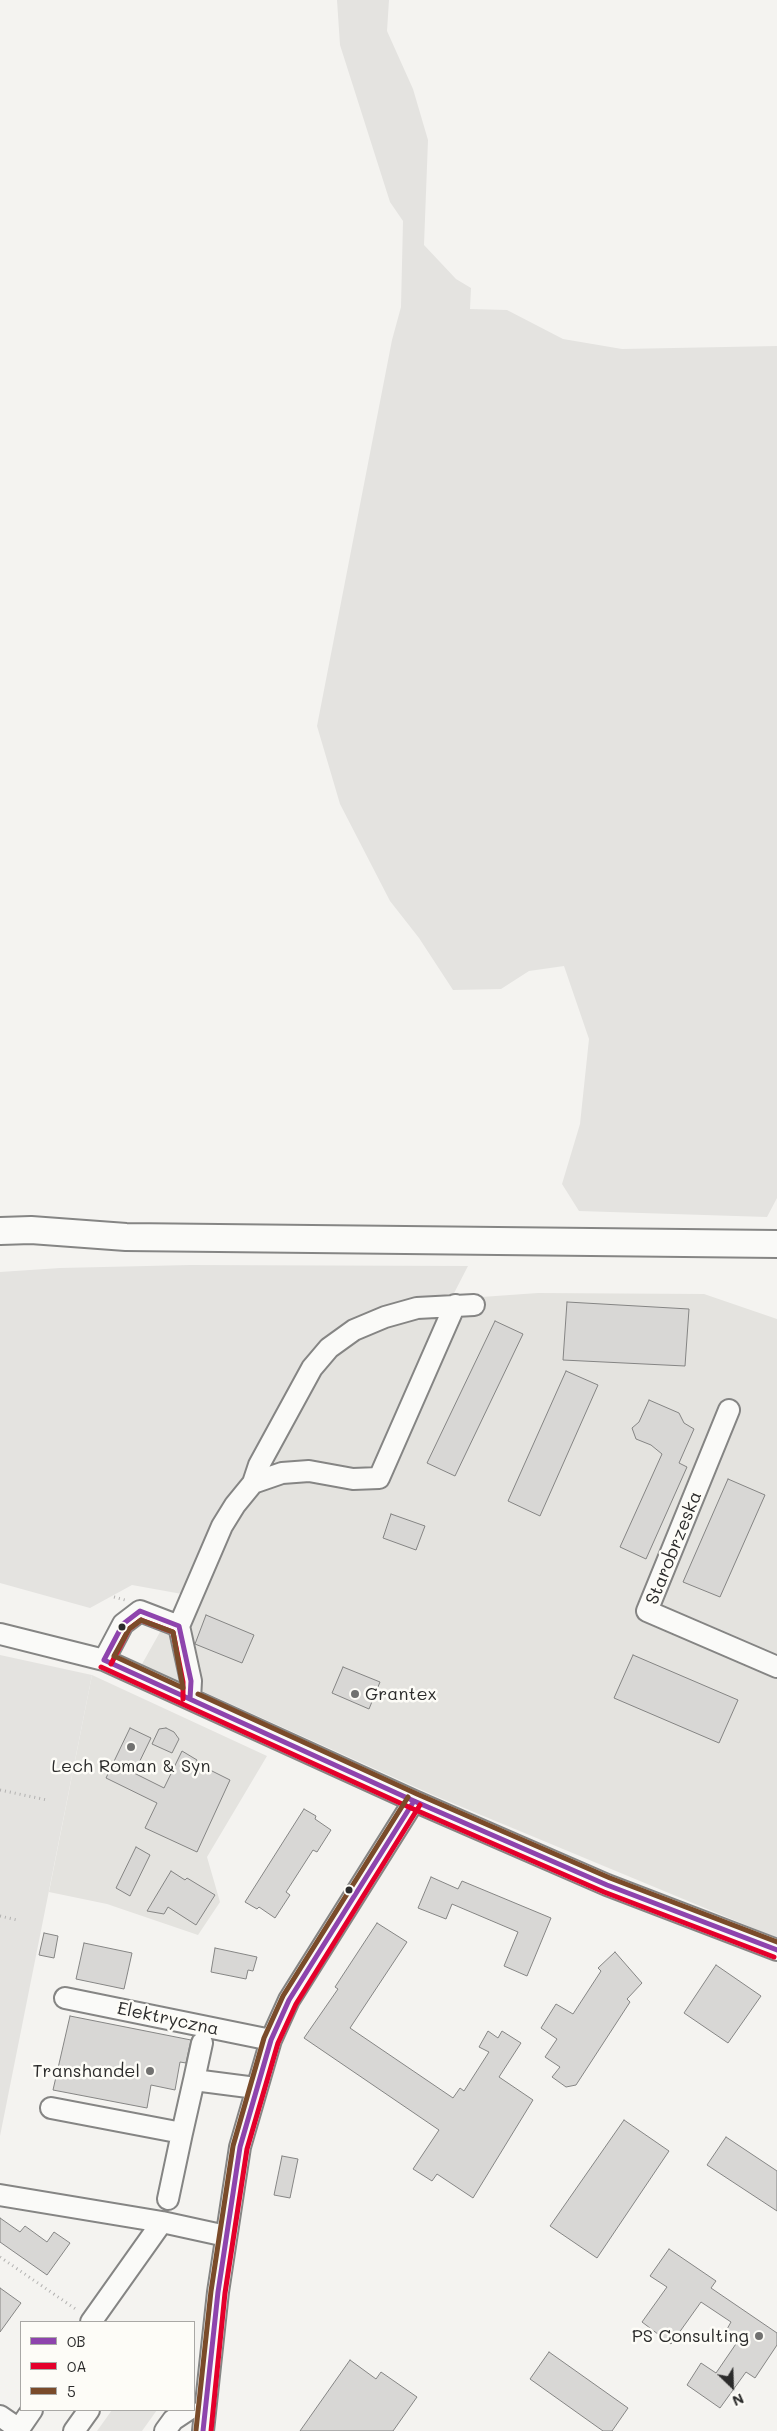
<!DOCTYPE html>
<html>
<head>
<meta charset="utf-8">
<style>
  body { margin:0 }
  #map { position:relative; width:777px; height:2431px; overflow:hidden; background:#f4f3f0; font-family:Mali,sans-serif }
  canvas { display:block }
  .legend { position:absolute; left:20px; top:2321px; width:175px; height:90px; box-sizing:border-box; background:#fdfcf7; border:1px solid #a9a8a5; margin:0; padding:6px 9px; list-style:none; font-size:15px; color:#2b2b2b }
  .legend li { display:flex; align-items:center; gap:10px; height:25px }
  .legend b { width:25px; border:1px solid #a9a8a5 }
  .north { position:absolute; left:707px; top:2361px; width:50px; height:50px; -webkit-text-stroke:4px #fdfcf7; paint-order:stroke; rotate:156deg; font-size:14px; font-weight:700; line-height:20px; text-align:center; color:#2b2b2b }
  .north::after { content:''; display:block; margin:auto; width:18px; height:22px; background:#2b2b2b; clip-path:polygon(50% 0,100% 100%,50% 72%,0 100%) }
</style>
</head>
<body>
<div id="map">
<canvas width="777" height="2431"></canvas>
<ul class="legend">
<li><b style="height:6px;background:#8e44ad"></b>0B</li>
<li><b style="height:6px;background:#e4002b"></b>0A</li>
<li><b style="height:6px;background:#7a4b2a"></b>5</li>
</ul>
<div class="north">N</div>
</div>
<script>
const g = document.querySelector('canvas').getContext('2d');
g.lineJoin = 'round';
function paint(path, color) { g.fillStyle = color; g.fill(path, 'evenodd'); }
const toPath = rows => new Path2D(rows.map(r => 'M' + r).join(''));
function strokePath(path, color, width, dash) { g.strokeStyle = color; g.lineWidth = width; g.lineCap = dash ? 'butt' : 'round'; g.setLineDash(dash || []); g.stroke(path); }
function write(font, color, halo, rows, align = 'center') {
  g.font = font + ' Mali,sans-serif'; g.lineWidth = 5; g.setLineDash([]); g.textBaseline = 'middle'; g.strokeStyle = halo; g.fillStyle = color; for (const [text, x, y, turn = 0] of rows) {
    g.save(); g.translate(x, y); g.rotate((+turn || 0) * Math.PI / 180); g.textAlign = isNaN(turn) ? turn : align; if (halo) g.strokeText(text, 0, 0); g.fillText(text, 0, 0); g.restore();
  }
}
paint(toPath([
  [538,1293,704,1294,777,1319,777,1938,433,1795,142,1664,258,1458,308,1361,425,1301],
  [92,1675,267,1756,207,1857,220,1902,198,1935,107,1904,49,1892]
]), '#e4e3df');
paint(toPath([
  [337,0,389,0,387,31,413,89,428,140,424,245,456,279,471,288,470,309,507,310,563,339,622,349,777,346,777,1198,767,1217,579,1211,562,1184,580,1124,589,1039,564,966,529,971,501,989,453,990,419,938,390,901,340,804,317,726,392,340,401,307,403,221,390,202,340,45],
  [190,1265,468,1266,451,1299,360,1320,258,1458,182,1594,132,1585,90,1608,0,1583,0,1272,60,1268],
  [0,1655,92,1675,0,2136],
  [112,2410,157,2410,142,2431,97,2431]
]), '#e4e3e0');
const building = toPath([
  [567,1302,689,1309,685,1366,563,1360,567,1302],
  [495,1321,523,1334,455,1476,427,1463,495,1321],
  [566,1371,598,1385,540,1516,508,1501,566,1371],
  [649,1400,679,1413,684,1423,694,1429,679,1463,687,1467,646,1559,620,1547,662,1454,651,1445,636,1439,632,1428,639,1422,649,1400],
  [728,1479,765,1495,720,1597,683,1582,728,1479],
  [391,1514,425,1526,416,1550,383,1538,391,1514],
  [206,1615,254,1635,242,1663,195,1644,206,1615],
  [633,1655,738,1700,719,1743,614,1698,633,1655],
  [343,1667,380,1682,369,1709,332,1693,343,1667],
  [130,1728,151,1738,134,1773,164,1788,182,1751,197,1760,196,1763,230,1780,197,1852,145,1828,157,1803,106,1778,130,1728],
  [166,1728,174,1732,179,1739,172,1753,152,1744,159,1729,166,1728],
  [304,1809,316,1816,315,1819,331,1830,317,1852,313,1850,286,1892,290,1895,275,1918,259,1907,257,1909,245,1902,304,1809],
  [136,1847,150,1855,130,1896,116,1888,136,1847],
  [171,1871,185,1880,187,1878,215,1895,196,1925,168,1907,164,1914,147,1911,171,1871],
  [431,1877,458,1889,462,1881,551,1918,527,1976,504,1966,518,1932,452,1904,446,1919,418,1908,431,1877],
  [377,1923,407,1942,350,2028,453,2098,460,2088,464,2091,489,2052,479,2047,488,2031,498,2038,502,2031,521,2043,499,2077,533,2100,473,2198,437,2174,432,2181,413,2169,439,2130,304,2038,338,1989,335,1987,377,1923],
  [44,1933,58,1936,54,1958,39,1955,44,1933],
  [84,1943,132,1953,124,1989,76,1979,84,1943],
  [215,1948,257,1957,253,1971,248,1970,246,1979,211,1972,215,1948],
  [615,1952,642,1983,627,1999,630,2002,576,2085,566,2087,552,2077,560,2067,545,2057,557,2039,541,2028,556,2004,573,2014,601,1971,598,1968,615,1952],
  [716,1965,761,1996,728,2043,684,2013,716,1965],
  [70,2016,191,2040,186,2063,180,2062,175,2090,151,2085,147,2108,53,2090,70,2016],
  [624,2120,669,2151,597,2258,550,2226,624,2120],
  [726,2137,777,2171,777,2211,707,2165,726,2137],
  [282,2156,298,2159,290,2198,274,2195,282,2156],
  [0,2218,20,2232,25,2226,47,2242,54,2232,70,2243,47,2275,0,2242,0,2218],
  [669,2249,716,2281,711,2288,777,2333,777,2345,755,2378,746,2372,720,2408,687,2385,701,2363,716,2373,740,2338,727,2329,731,2322,701,2302,671,2344,642,2322,667,2287,650,2276,669,2249],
  [0,2288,21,2303,0,2332,0,2288],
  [549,2352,628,2408,612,2431,603,2431,530,2379,549,2352],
  [350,2360,376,2379,381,2372,417,2397,393,2431,300,2431,350,2360]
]);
paint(building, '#d8d7d5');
strokePath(building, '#858584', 1);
const minor = toPath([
  [729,1410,647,1611,777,1667],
  [253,1483,259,1465,312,1368,329,1348,354,1330,385,1317,417,1308,474,1305],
  [179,1626,222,1526,235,1505,253,1483,282,1473,309,1471,353,1479,379,1478,455,1305],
  [0,1634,104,1660,414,1801,607,1885,777,1950],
  [104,1660,123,1624,140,1611,179,1626,191,1681,190,1699],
  [65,1998,271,2040],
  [194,2080,202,2043],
  [51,2108,182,2133,194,2080,256,2088],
  [0,2195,162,2222,226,2236],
  [168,2199,182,2133],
  [91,2322,162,2222],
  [0,2416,19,2429,32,2410],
  [74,2431,89,2410],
  [165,2431,173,2420,188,2410],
  [203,2431,218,2292,240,2147,271,2040,289,2000,414,1801]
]);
const major = toPath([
  [0,1231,31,1230,126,1237,777,1244]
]);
strokePath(minor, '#858584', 24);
strokePath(major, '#858584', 30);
strokePath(toPath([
  [114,1597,125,1600],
  [0,1790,47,1800],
  [0,1916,17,1920],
  [0,2257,77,2310]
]), '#b3b2b1', 3, [1, 4]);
strokePath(minor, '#fafaf8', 20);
strokePath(major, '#fafaf8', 26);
strokePath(toPath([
  [104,1660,414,1801,607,1885,777,1950],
  [104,1660,123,1624,140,1611,179,1626,191,1681,190,1699],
  [203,2431,218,2292,240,2147,271,2040,289,2000,414,1801]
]), '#8e44ad', 5);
strokePath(toPath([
  [111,1664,129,1629,141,1620,173,1632,183,1682,183,1699],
  [101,1667,411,1808,604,1892,774,1957],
  [211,2431,225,2293,247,2149,278,2043,296,2004,420,1805]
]), '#e4002b', 5);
strokePath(toPath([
  [141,1620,173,1632,183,1688,114,1656,129,1629,141,1620],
  [198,1694,417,1794,610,1878,777,1942],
  [196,2430,211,2291,233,2146,264,2038,283,1996,408,1797]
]), '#7a4b2a', 5);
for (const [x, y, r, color] of [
  [122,1627,4.5,"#2b2b2b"],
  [355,1694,5,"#717170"],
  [131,1747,5,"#717170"],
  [349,1890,4.5,"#2b2b2b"],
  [150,2071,5,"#717170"],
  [759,2336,5,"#717170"]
]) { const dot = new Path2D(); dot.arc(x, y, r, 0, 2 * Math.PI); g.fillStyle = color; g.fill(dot); strokePath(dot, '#fdfcf7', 2); }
write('18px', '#2b2b2b', '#fdfcf7', [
  ["Starobrzeska",674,1548,-68],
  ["Elektryczna",168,2019,12]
]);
write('18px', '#2b2b2b', '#fdfcf7', [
  ["Grantex",365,1694,"left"],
  ["Lech Roman & Syn",131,1766,"center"],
  ["Transhandel",140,2071],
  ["PS Consulting",749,2336]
], 'right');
</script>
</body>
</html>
